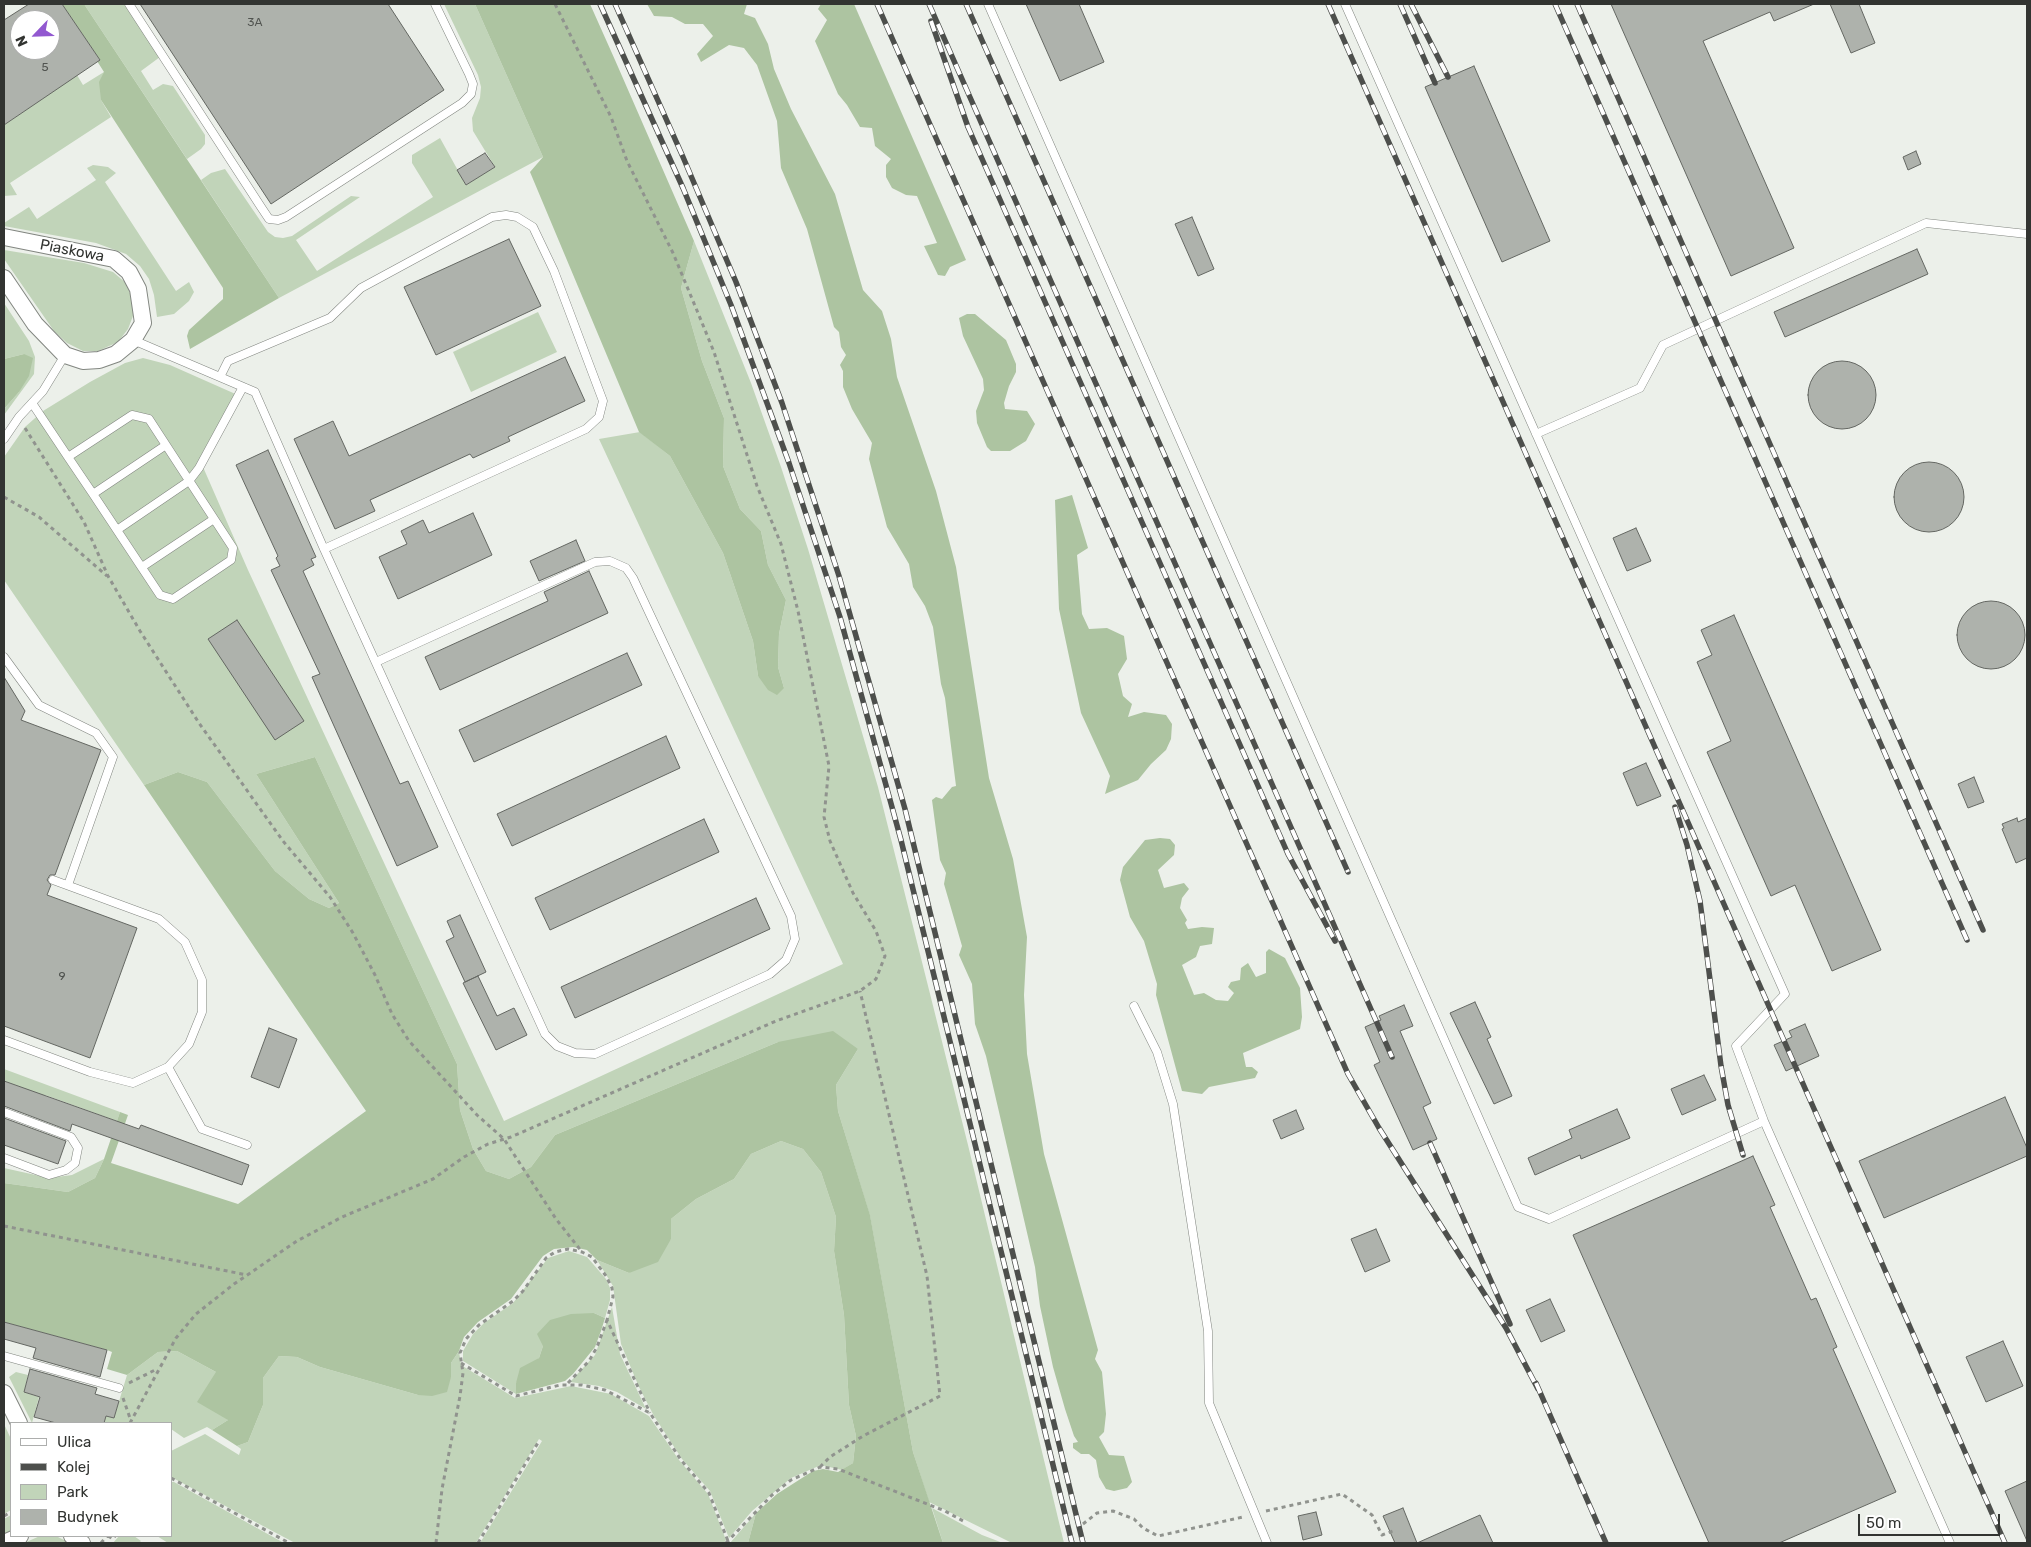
<!DOCTYPE html>
<html>
<head>
<meta charset="utf-8">
<style>
  body { margin:0 }
  #map { position:relative; width:2031px; height:1547px; overflow:hidden; background:#ecf0ea; font-family:Rubik,sans-serif }
  canvas { display:block }
  .frame { position:absolute; inset:0; border:5px solid #323431; pointer-events:none }
  .legend { position:absolute; left:10px; top:1422px; width:162px; height:115px; box-sizing:border-box; background:#fff; border:1px solid #adaead; margin:0; padding:6px 9px; list-style:none; font-size:15px; color:#323431 }
  .legend li { display:flex; align-items:center; gap:10px; height:25px }
  .legend b { width:25px; border:1px solid #adaead }
  .north { position:absolute; left:10px; top:10px; width:50px; height:50px; box-sizing:border-box; background:#fff; border:1px solid #adaead; border-radius:50%; rotate:246deg; font-size:14px; font-weight:700; line-height:20px; text-align:center; color:#323431 }
  .north::after { content:''; display:block; margin:auto; width:18px; height:22px; background:#9258d0; clip-path:polygon(50% 0,100% 100%,50% 72%,0 100%) }
  .scale { position:absolute; left:1858px; top:1514px; width:142px; height:22px; box-sizing:border-box; border:2px solid #323431; border-top:0; padding-left:6px; font-size:15px; line-height:18px; white-space:nowrap; color:#323431; -webkit-text-stroke:4px #fff; paint-order:stroke }
</style>
</head>
<body>
<div id="map">
<canvas width="2031" height="1547"></canvas>
<div class="frame"></div>
<ul class="legend">
<li><b style="height:6px;background:#fff"></b>Ulica</li>
<li><b style="height:6px;background:#4d4f4c"></b>Kolej</li>
<li><b style="height:14px;background:#c1d4b9"></b>Park</li>
<li><b style="height:14px;background:#aeb2ac"></b>Budynek</li>
</ul>
<div class="north">N</div>
<div class="scale">50 m</div>
</div>
<script>
const g = document.querySelector('canvas').getContext('2d');
g.lineJoin = 'round';
function paint(path, color) { g.fillStyle = color; g.fill(path, 'evenodd'); }
const toPath = rows => new Path2D(rows.map(r => 'M' + r).join(''));
function strokePath(path, color, width, dash) { g.strokeStyle = color; g.lineWidth = width; g.lineCap = dash ? 'butt' : 'round'; g.setLineDash(dash || []); g.stroke(path); }
function write(font, color, halo, rows, align = 'center') {
  g.font = font + ' Rubik,sans-serif'; g.lineWidth = 4; g.setLineDash([]); g.textBaseline = 'middle'; g.strokeStyle = halo; g.fillStyle = color; for (const [text, x, y, turn = 0] of rows) {
    g.save(); g.translate(x, y); g.rotate((+turn || 0) * Math.PI / 180); g.textAlign = isNaN(turn) ? turn : align; if (halo) g.strokeText(text, 0, 0); g.fillText(text, 0, 0); g.restore();
  }
}
paint(toPath([
  [84,4,124,4,160,57,141,71,153,90,163,84,173,86,205,135,205,144,201,149,187,159],
  [444,4,475,4,543,157,279,298,201,180,211,173,225,169,268,232,275,237,283,238,292,236,351,196,360,197,296,240,317,271,433,197,412,163,412,155,440,138,466,185,495,167,473,131,472,118,480,98,481,87,478,75],
  [104,72,101,100,111,117,10,183,17,195,4,196,4,125,77,75,83,85],
  [93,165,108,167,116,173,105,182,176,291,189,282,194,292,189,301,174,314,157,317,154,295,149,279,140,266,126,254,96,243,4,226,4,223,29,207,37,219,96,180,87,168],
  [694,241,751,383,781,467,808,549,878,787,968,1145,1064,1543,1012,1543,929,1502,913,1452,870,1216,838,1111,836,1085,858,1049,778,1042,555,1135,531,1167,509,1179,486,1171,473,1149,460,1110,457,1064,315,757,256,774,339,903,329,908,309,899,275,871,207,782,178,772,144,785,4,580,4,457,25,427,43,411,90,382,125,363,143,358,170,365,240,396,203,467,248,570,504,1121,843,964,599,439,640,432,670,456,723,553,753,641,758,676,784,688,778,667,779,634,786,600,768,565,761,531,740,509,723,466,724,418,702,361,681,288],
  [4,250,84,263,113,272,126,283,133,301,133,316,128,329,118,342,98,351,83,351,67,343,54,331,4,259],
  [4,303,29,341,35,357,34,374,4,415,4,409,19,392,24,354,4,359],
  [538,312,557,352,471,392,453,352],
  [4,1069,120,1112,117,1121,45,1095,38,1112,20,1087,4,1081],
  [781,1141,803,1149,821,1172,836,1217,834,1251,844,1315,849,1405,856,1436,853,1463,842,1470,821,1465,791,1478,752,1511,729,1538,710,1491,682,1459,654,1416,639,1387,621,1344,613,1286,597,1260,629,1273,671,1239,671,1219,696,1199,734,1179,751,1154],
  [104,1159,95,1178,68,1192,4,1183,4,1168,49,1178,72,1175],
  [569,1251,587,1257,606,1279,610,1288,610,1300,605,1318,594,1313,543,1346,539,1358,516,1383,516,1394,463,1361,463,1351,473,1334,484,1323,513,1303,548,1258],
  [612,1307,620,1354,646,1409,617,1392,599,1386,570,1382,595,1355],
  [177,1351,216,1372,228,1420,212,1430,207,1427,184,1438,171,1429,171,1423,104,1423,106,1416,114,1418,127,1375,158,1352],
  [459,1351,461,1365,515,1398,571,1386,611,1394,649,1416,679,1460,708,1494,726,1540,724,1543,480,1543,542,1441,539,1439,476,1543,295,1543,171,1477,171,1451,205,1434,239,1455,241,1449,237,1446,248,1442,263,1405,263,1378,279,1356,297,1357,320,1367,418,1395,451,1377,451,1363],
  [16,1372,28,1375,24,1392,39,1397,32,1423,9,1377],
  [4,1424,11,1439,11,1510,4,1514],
  [171,1482,174,1482,284,1543,168,1543,157,1536,171,1536],
  [932,1508,982,1535,1003,1543,943,1543],
  [756,1513,748,1543,730,1543],
  [11,1515,11,1531,4,1535,4,1519],
  [40,1536,56,1536,70,1543,24,1543],
  [119,1536,134,1536,141,1541,139,1543,109,1543,113,1543]
]), '#c1d4b9');
paint(toPath([
  [62,4,84,4,279,298,190,349,187,336,189,330,223,299,223,288,101,100,99,82,104,72,97,61,100,60],
  [475,4,590,4,615,60,694,241,681,288,702,361,724,418,723,466,740,509,761,531,768,565,786,600,779,634,778,667,784,688,777,695,768,690,758,676,753,641,723,553,670,456,639,432,530,172,543,157],
  [647,4,747,4,744,14,755,18,768,44,774,69,791,109,835,194,863,290,882,311,891,339,897,377,936,491,956,567,989,778,1013,859,1027,937,1024,995,1027,1054,1044,1154,1098,1350,1095,1359,1102,1372,1106,1414,1104,1432,1099,1437,1109,1455,1124,1456,1132,1482,1127,1488,1114,1491,1106,1489,1099,1477,1096,1460,1089,1454,1081,1454,1073,1448,1073,1443,1078,1442,1074,1436,1065,1409,1053,1367,1040,1306,1035,1267,986,1056,975,1024,972,984,959,955,962,946,944,884,946,873,940,860,932,800,936,797,942,799,952,787,956,786,945,698,941,684,933,627,925,606,913,587,909,564,887,527,869,459,872,443,852,409,843,387,843,371,840,365,846,355,841,347,839,332,834,327,807,229,781,168,777,121,757,65,744,48,729,45,701,62,697,54,713,36,703,24,685,24,672,17,654,16],
  [821,4,854,4,966,260,950,267,945,276,938,275,924,246,937,243,917,196,906,195,892,188,886,177,886,165,891,159,875,146,872,128,860,127,847,105,838,94,815,41,827,20,818,9],
  [967,314,975,314,1006,340,1016,364,1016,372,1009,386,1004,403,1005,409,1027,411,1035,424,1026,441,1010,451,991,451,987,447,977,423,976,411,984,390,983,379,963,336,959,318],
  [24,354,33,358,29,376,19,392,4,409,4,359],
  [1072,495,1088,548,1077,555,1082,614,1089,629,1107,628,1124,636,1127,659,1118,674,1123,696,1132,704,1128,717,1144,712,1166,715,1172,724,1171,739,1166,750,1151,764,1138,780,1105,794,1110,776,1081,713,1059,609,1055,500],
  [315,757,457,1064,460,1110,473,1149,486,1171,509,1179,531,1167,555,1135,778,1042,833,1031,858,1049,836,1085,838,1111,870,1215,913,1452,943,1543,748,1543,756,1513,777,1494,813,1471,823,1469,838,1472,853,1463,856,1436,849,1405,844,1315,834,1251,836,1217,821,1172,803,1149,781,1141,751,1154,734,1179,696,1199,671,1219,671,1239,658,1262,629,1273,597,1260,587,1250,573,1247,554,1249,543,1256,511,1299,478,1322,464,1337,459,1351,451,1363,451,1377,447,1392,432,1396,418,1395,320,1367,297,1357,279,1356,263,1378,263,1405,248,1442,237,1446,212,1430,228,1420,197,1402,216,1372,177,1351,158,1352,127,1375,107,1369,112,1352,107,1350,4,1322,4,1183,68,1192,95,1178,104,1159,120,1112,128,1115,111,1163,238,1204,366,1111,144,785,178,772,207,782,275,871,309,899,329,908,339,903,256,774],
  [1160,838,1170,839,1175,845,1174,855,1158,870,1164,888,1184,883,1189,889,1182,898,1180,908,1187,920,1185,923,1188,929,1202,927,1214,928,1212,944,1200,946,1196,957,1182,965,1194,995,1204,993,1216,1000,1228,1001,1234,993,1228,987,1231,982,1240,980,1241,968,1248,963,1256,977,1266,973,1266,952,1269,949,1285,958,1300,988,1302,1017,1300,1029,1243,1053,1246,1067,1252,1067,1258,1072,1255,1078,1209,1087,1202,1094,1182,1091,1156,995,1157,984,1144,941,1130,917,1120,880,1123,867,1145,840],
  [594,1313,605,1318,601,1331,595,1347,573,1374,565,1381,516,1394,516,1383,520,1368,539,1358,543,1346,537,1334,550,1320,571,1314]
]), '#adc4a1');
const building = toPath([
  [29,4,62,4,100,60,4,125,4,20,29,4],
  [20,20,50,20,50,50,20,50,20,20],
  [140,4,388,4,444,90,271,204,140,4],
  [1026,4,1079,4,1104,62,1060,81,1026,4],
  [1611,4,1814,4,1774,21,1770,12,1703,41,1794,248,1731,276,1611,4],
  [1830,4,1859,4,1875,43,1851,53,1830,4],
  [1474,66,1550,241,1502,262,1425,87,1474,66],
  [1916,151,1921,164,1908,170,1903,157,1916,151],
  [485,153,495,167,466,185,457,170,485,153],
  [1192,217,1214,269,1198,276,1175,224,1192,217],
  [509,239,541,306,436,355,404,287,509,239],
  [1917,249,1928,274,1785,337,1774,312,1917,249],
  [565,357,585,401,508,437,510,441,473,458,470,454,370,500,375,511,335,529,294,439,333,421,349,456,565,357],
  '1808 395a34 34 0 1 1 68 0a34 34 0 1 1-68 0Z',
  [268,450,316,557,311,559,314,565,303,571,400,784,408,781,438,847,397,866,312,677,320,674,271,570,280,566,276,558,278,556,236,465,268,450],
  '1894 497a35 35 0 1 1 70 0a35 35 0 1 1-70 0Z',
  [473,513,492,555,398,599,379,557,407,544,401,531,423,520,429,533,473,513],
  [1636,528,1651,561,1627,571,1613,538,1636,528],
  [576,540,585,561,539,581,530,561,576,540],
  [589,571,608,613,440,690,425,657,548,601,544,592,589,571],
  '1957 635a34 34 0 1 1 68 0a34 34 0 1 1-68 0Z',
  [1734,615,1881,950,1832,971,1795,885,1771,896,1707,752,1731,741,1697,662,1712,655,1701,630,1734,615],
  [237,620,304,721,275,740,208,639,237,620],
  [627,653,642,685,474,762,459,730,627,653],
  [4,677,25,711,21,720,101,750,55,875,50,875,47,880,51,885,47,895,137,928,90,1058,4,1026,4,677],
  [666,736,680,768,512,846,497,814,666,736],
  [1646,763,1661,796,1637,806,1623,773,1646,763],
  [1974,777,1984,802,1968,808,1958,784,1974,777],
  [2017,818,2018,822,2027,818,2027,858,2016,863,2002,829,2004,828,2002,824,2017,818],
  [704,819,719,852,550,930,535,898,704,819],
  [756,898,770,929,575,1018,561,987,756,898],
  [460,915,486,972,465,982,446,941,454,937,447,921,460,915],
  [478,976,497,1016,514,1008,527,1035,496,1050,463,983,478,976],
  [1475,1002,1491,1037,1487,1039,1512,1096,1494,1104,1450,1013,1475,1002],
  [1404,1005,1413,1026,1400,1031,1431,1103,1423,1107,1437,1139,1413,1150,1374,1065,1380,1062,1365,1027,1381,1020,1379,1016,1404,1005],
  [1805,1024,1819,1056,1786,1071,1774,1045,1792,1037,1789,1031,1805,1024],
  [269,1028,297,1039,279,1088,251,1077,269,1028],
  [1704,1075,1716,1100,1682,1115,1671,1089,1704,1075],
  [4,1081,139,1129,141,1125,157,1131,249,1165,242,1185,72,1124,70,1131,4,1106,4,1081],
  [2005,1097,2027,1148,2027,1156,1884,1218,1859,1161,2005,1097],
  [1617,1109,1630,1138,1581,1159,1580,1155,1535,1175,1528,1158,1572,1138,1569,1130,1617,1109],
  [1296,1110,1304,1129,1281,1139,1273,1120,1296,1110],
  [4,1118,66,1141,58,1164,4,1145,4,1118],
  [1753,1156,1775,1205,1770,1207,1811,1300,1816,1298,1837,1347,1833,1349,1896,1492,1779,1543,1709,1543,1573,1235,1753,1156],
  [1376,1229,1390,1261,1365,1272,1351,1239,1376,1229],
  [1550,1299,1565,1331,1541,1342,1526,1310,1550,1299],
  [4,1322,107,1350,100,1377,33,1358,36,1348,4,1339,4,1322],
  [2003,1341,2023,1386,1986,1402,1966,1357,2003,1341],
  [30,1369,97,1388,95,1394,119,1401,114,1418,106,1416,104,1423,56,1423,34,1417,40,1397,24,1392,30,1369],
  [2027,1481,2027,1541,2005,1491,2027,1481],
  [1403,1508,1417,1543,1480,1515,1493,1543,1395,1543,1383,1516,1403,1508],
  [1316,1512,1322,1535,1303,1540,1298,1516,1316,1512]
]);
paint(building, '#aeb2ac');
strokePath(building, '#646762', 1);
const service = toPath([
  [129,4,261,207,269,219,278,220,286,217,462,103,471,94,473,84,469,74,435,4],
  [988,4,1518,1207,1549,1219,1764,1121],
  [1345,4,1785,994,1736,1046,1764,1121,1950,1543],
  [133,340,255,392,324,549,545,1034,557,1046,575,1053,595,1054,770,974,786,960,795,939,791,916,633,578,626,568,610,561,595,562,376,662],
  [220,377,228,361,330,318,361,288,492,217,506,215,517,217,533,227,554,271,603,401,599,417,586,429,324,549],
  [32,403,68,457,93,494,160,595,173,599,231,560,233,548,149,419,132,415,68,457],
  [1536,434,1640,388,1663,345,1926,223,2027,234],
  [4,439,19,417,43,391,65,355],
  [93,494,166,445],
  [117,530,189,481,199,468,243,387],
  [142,567,214,519],
  [4,657,39,705,96,733,113,757,68,885],
  [53,880,159,919,185,942,202,980,202,1012,189,1044,168,1067,202,1129,247,1145],
  [1134,1006,1157,1052,1173,1104,1208,1331,1209,1403,1267,1543],
  [4,1040,90,1072,133,1083,168,1067],
  [4,1112,71,1137,78,1148,75,1163,66,1170,49,1175,4,1158],
  [4,1356,119,1388]
]);
const minor = toPath([
  [4,237,114,259,129,272,138,289,143,323,133,340,116,354,99,360,83,361,65,355,35,324,4,278],
  [4,1393,19,1423],
  [72,1536,82,1543],
  [4,1543,20,1536]
]);
strokePath(service, '#828680', 9);
strokePath(minor, '#828680', 18);
strokePath(toPath([
  [25,428,84,522,108,576,140,631,199,723,283,841,330,897,353,933,375,975,392,1014,409,1041,477,1115,504,1139,556,1219,582,1252],
  [4,497,39,517,107,576],
  [4,1226,247,1275],
  [461,1363,516,1396,560,1385,582,1385,605,1390,650,1413,681,1460,709,1493,728,1541],
  [129,1383,157,1369],
  [568,1383,589,1361,597,1347,607,1320],
  [123,1398,131,1421],
  [130,1423,176,1338,196,1314,234,1284,297,1241,342,1217,433,1179,464,1157,488,1144,511,1137,776,1021,860,991,876,979,885,956,876,931,853,893,830,841,824,817,829,766,798,611,781,544,757,486,714,352,698,313,673,253,627,161,611,117,555,4],
  [820,1467,830,1457,863,1436,940,1396,927,1276,860,991],
  [171,1478,289,1543],
  [1266,1511,1342,1494,1372,1515,1382,1535,1393,1531],
  [4,1516,11,1512],
  [1083,1524,1097,1513,1113,1511,1134,1519,1143,1528,1158,1536,1243,1517],
  [108,1536,113,1539,115,1536],
  [101,1543,107,1536],
  [436,1543,442,1489,460,1396,463,1373,460,1353,466,1339,479,1325,513,1301,523,1291,546,1258,555,1252,568,1249,582,1252,592,1257,606,1276,612,1288,613,1297,607,1320,650,1413],
  [478,1543,539,1441],
  [726,1543,772,1495,791,1480,820,1467,838,1469,945,1511,965,1522]
]), '#90938e', 3, [4, 4]);
strokePath(service, '#fff', 8);
strokePath(minor, '#fff', 16);
const rail = toPath([
  [600,4,683,188,731,305,789,463,840,617,901,840,1072,1543],
  [615,4,683,157,736,282,782,403,839,576,905,809,1083,1543],
  [877,4,1348,1074,1379,1128,1506,1328,1538,1389],
  [929,4,1392,1057],
  [966,4,1348,872],
  [1328,4,2005,1543],
  [1400,4,1435,83],
  [1411,4,1448,77],
  [1555,4,1967,940],
  [1577,4,1983,930],
  [931,21,968,127,1288,854,1335,941],
  [1675,807,1687,845,1700,901,1721,1066,1728,1105,1743,1155],
  [1430,1143,1510,1324],
  [1536,1383,1606,1543]
]);
strokePath(rail, '#4d4f4c', 5.5);
strokePath(rail, '#fff', 4, [11]);
write('12px', '#515450', null, [
  ["3A",255,23],
  ["5",45,68],
  ["9",62,977]
]);
write('15px', '#323431', '#fff', [
  ["Piaskowa",72,251,11]
]);
</script>
</body>
</html>
